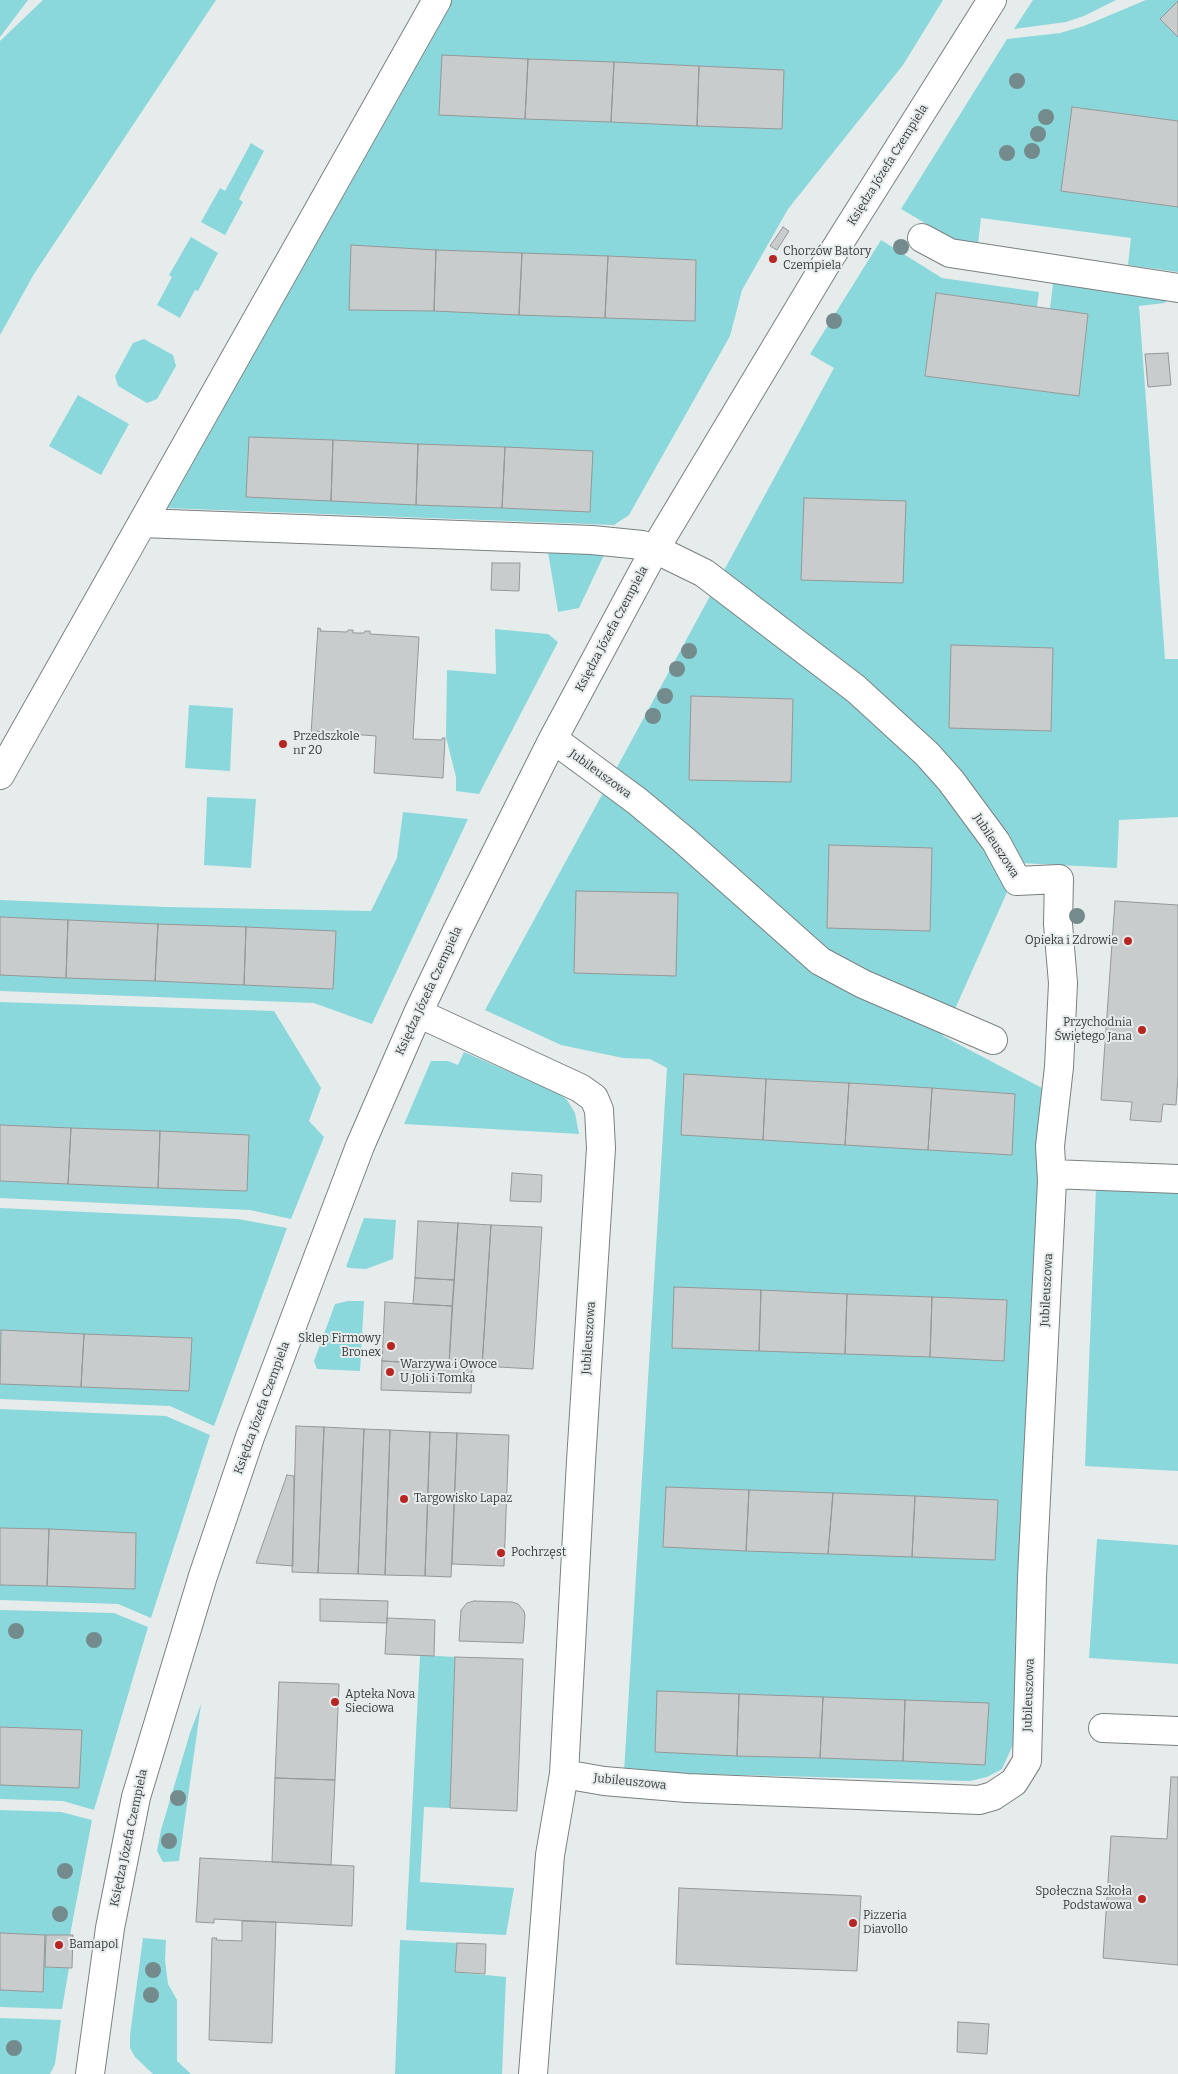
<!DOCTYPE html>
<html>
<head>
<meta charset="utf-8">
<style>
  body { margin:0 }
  canvas { display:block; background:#e6ebeb }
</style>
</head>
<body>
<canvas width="1178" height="2074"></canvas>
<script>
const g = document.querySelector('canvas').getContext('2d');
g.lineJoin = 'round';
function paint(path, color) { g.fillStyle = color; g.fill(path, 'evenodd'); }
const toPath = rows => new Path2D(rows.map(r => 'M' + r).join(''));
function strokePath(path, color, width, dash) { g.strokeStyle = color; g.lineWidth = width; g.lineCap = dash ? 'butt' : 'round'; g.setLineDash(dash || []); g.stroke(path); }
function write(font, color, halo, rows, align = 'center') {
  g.font = font + ' Bitter,serif'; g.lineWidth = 4; g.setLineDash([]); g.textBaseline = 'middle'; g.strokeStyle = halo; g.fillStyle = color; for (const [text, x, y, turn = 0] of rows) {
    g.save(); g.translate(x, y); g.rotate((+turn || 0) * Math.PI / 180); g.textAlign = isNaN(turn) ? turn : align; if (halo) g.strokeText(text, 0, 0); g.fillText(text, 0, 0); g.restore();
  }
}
paint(toPath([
  [0,0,28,0,0,37],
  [43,0,216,0,34,274,0,335,0,41],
  [446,0,943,0,903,65,788,209,742,290,730,336,629,515,614,525,165,508],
  [1033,0,1116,0,1084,16,1066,22,1014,29],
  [1146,0,1178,0,1178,121,1072,107,1061,191,1178,207,1178,272,1128,265,1131,238,981,218,978,244,956,241,901,209,1007,39,1060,33,1084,26],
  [251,143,264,151,239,199,243,202,225,235,201,222,220,188,225,191],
  [191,237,218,253,198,291,195,290,180,318,157,305,172,277,169,275],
  [881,240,942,278,1039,292,1037,307,936,293,925,376,1079,396,1088,314,1050,309,1053,283,1164,299,1166,302,1164,303,1139,306,1165,659,1178,659,1178,817,1119,820,1117,868,1020,863,943,1036,1042,1088,1015,1740,1002,1769,987,1777,970,1781,624,1772,667,1068,650,1059,623,1058,561,1045,485,1010,834,368,810,354],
  [144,339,173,355,176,366,157,399,147,403,118,386,115,376,133,343],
  [78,395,129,424,101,475,49,446],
  [547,546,604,555,579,608,558,612],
  [495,629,548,634,558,642,479,794,456,791,456,777,446,737,447,670,496,674],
  [189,705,233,708,230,771,185,768],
  [207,797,256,799,251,868,204,865],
  [403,812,468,819,372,1024,314,1003,0,991,0,900,166,907,371,911,397,858],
  [0,1002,274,1011,321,1088,309,1121,324,1137,291,1219,250,1210,0,1198],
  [464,1052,560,1094,567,1100,575,1113,579,1134,404,1124,431,1061,448,1061,458,1065],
  [1096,1187,1178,1189,1178,1471,1085,1466],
  [0,1208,238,1219,287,1228,214,1426,170,1406,0,1399],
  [364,1218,396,1220,393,1259,366,1269,350,1268,346,1267],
  [348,1301,364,1301,360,1371,317,1369,314,1361,335,1304],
  [0,1409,166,1416,210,1435,151,1618,118,1604,0,1600],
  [1097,1539,1178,1545,1178,1664,1089,1658],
  [0,1610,114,1613,148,1627,94,1810,63,1801,0,1799],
  [420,1655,455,1657,450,1808,424,1807,420,1882,514,1888,506,1935,406,1930],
  [201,1704,179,1861,163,1862,157,1851,161,1830,190,1733],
  [0,1810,61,1812,92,1820,70,1935,46,1935,45,1967,69,1968,62,2009,0,2007],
  [143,1938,166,1940,165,1960,168,1984,177,2000,177,2061,191,2074,153,2074,135,2057,130,2048,130,2035],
  [400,1940,457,1943,455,1972,506,1977,502,2074,395,2074],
  [0,2018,61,2020,55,2064,50,2074,0,2074]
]), '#8bd8dc');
const building = toPath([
  [1178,1,1178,37,1160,19,1178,1],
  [442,55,528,59,525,119,439,115,442,55],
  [528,59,614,62,611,122,525,119,528,59],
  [614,62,699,66,697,126,611,122,614,62],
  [699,66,784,70,782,129,697,126,699,66],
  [1072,107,1178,121,1178,207,1061,191,1072,107],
  [783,227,789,231,777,250,770,246,783,227],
  [351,245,436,250,434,311,349,310,351,245],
  [436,250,522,253,519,315,434,311,436,250],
  [522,253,608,256,605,318,519,315,522,253],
  [608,256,696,260,695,321,605,318,608,256],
  [936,293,1088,314,1079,396,925,376,936,293],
  [1168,353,1171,385,1148,387,1145,354,1168,353],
  [249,437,333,440,331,501,246,497,249,437],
  [333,440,418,444,416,505,331,501,333,440],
  [418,444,505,447,502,508,416,505,418,444],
  [505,447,593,451,590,512,502,508,505,447],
  [804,498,906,501,903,583,801,580,804,498],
  [492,563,520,563,519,591,491,590,492,563],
  [318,628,321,629,320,631,347,632,348,630,353,630,353,633,364,633,365,631,370,631,370,634,419,637,413,739,442,740,442,738,445,738,443,778,374,773,376,736,350,734,350,736,343,736,342,734,315,731,315,734,311,734,318,628],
  [951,645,1053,648,1051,731,949,728,951,645],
  [691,696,793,699,791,782,689,780,691,696],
  [829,845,932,848,930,931,827,928,829,845],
  [576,891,678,893,676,976,574,973,576,891],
  [1115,901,1178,905,1178,1076,1176,1105,1163,1104,1161,1122,1130,1120,1132,1102,1101,1100,1115,901],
  [0,917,68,920,66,978,0,975,0,917],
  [68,920,158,924,155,981,66,978,68,920],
  [158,924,246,927,244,985,155,981,158,924],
  [246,927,336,931,333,989,244,985,246,927],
  [684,1074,766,1079,763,1140,681,1135,684,1074],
  [766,1079,849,1083,845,1145,763,1140,766,1079],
  [849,1083,932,1088,928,1150,845,1145,849,1083],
  [932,1088,1015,1094,1012,1155,928,1150,932,1088],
  [0,1125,71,1128,68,1184,0,1181,0,1125],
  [71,1128,160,1131,158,1188,68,1184,71,1128],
  [160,1131,249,1135,247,1191,158,1188,160,1131],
  [512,1173,542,1175,541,1202,510,1201,512,1173],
  [418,1221,458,1223,454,1280,415,1278,418,1221],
  [458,1223,491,1225,482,1366,449,1364,458,1223],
  [491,1225,542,1227,533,1369,482,1366,491,1225],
  [415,1278,454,1280,452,1306,413,1304,415,1278],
  [674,1287,761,1290,759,1351,672,1348,674,1287],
  [761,1290,847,1294,845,1354,759,1351,761,1290],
  [847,1294,932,1297,930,1357,845,1354,847,1294],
  [932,1297,1007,1300,1004,1361,930,1357,932,1297],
  [385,1302,452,1306,449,1364,382,1361,385,1302],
  [1,1330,84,1334,81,1387,0,1384,1,1330],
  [84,1334,192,1338,189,1391,81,1387,84,1334],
  [382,1361,472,1366,471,1393,381,1390,382,1361],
  [296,1426,324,1427,318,1573,292,1572,296,1426],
  [324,1427,364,1429,358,1574,318,1573,324,1427],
  [364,1429,390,1430,385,1575,358,1574,364,1429],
  [390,1430,430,1432,425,1576,385,1575,390,1430],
  [430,1432,457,1433,451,1577,425,1576,430,1432],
  [457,1433,509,1435,504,1566,452,1564,457,1433],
  [287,1475,294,1476,293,1566,256,1563,287,1475],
  [666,1487,749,1490,746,1551,663,1547,666,1487],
  [749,1490,833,1493,828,1554,746,1551,749,1490],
  [833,1493,915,1496,912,1557,828,1554,833,1493],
  [915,1496,998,1500,995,1560,912,1557,915,1496],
  [0,1528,49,1529,47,1586,0,1585,0,1528],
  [49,1529,136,1533,135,1589,47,1586,49,1529],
  [320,1599,388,1601,387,1623,320,1621,320,1599],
  [474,1601,512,1602,518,1604,524,1611,525,1616,523,1643,459,1641,461,1610,467,1603,474,1601],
  [387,1618,435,1620,434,1656,385,1654,387,1618],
  [455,1657,523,1659,517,1811,450,1808,455,1657],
  [279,1682,339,1684,335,1780,275,1778,279,1682],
  [657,1691,739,1694,737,1756,655,1752,657,1691],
  [739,1694,823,1697,820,1758,737,1756,739,1694],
  [823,1697,905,1700,903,1761,820,1758,823,1697],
  [905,1700,989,1703,985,1765,903,1761,905,1700],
  [0,1727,82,1730,79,1788,0,1785,0,1727],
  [1171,1777,1178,1777,1178,1965,1103,1958,1111,1836,1167,1839,1171,1777],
  [275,1778,335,1780,331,1865,272,1862,275,1778],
  [200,1858,354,1866,352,1926,214,1919,214,1923,196,1922,200,1858],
  [679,1888,861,1896,857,1971,676,1964,679,1888],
  [242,1921,276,1922,272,2043,209,2040,212,1938,217,1938,216,1940,242,1941,242,1921],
  [0,1933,45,1935,43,1992,0,1990,0,1933],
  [46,1935,73,1935,72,1968,45,1967,46,1935],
  [457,1943,486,1944,485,1974,455,1972,457,1943],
  [958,2022,989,2024,987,2054,957,2052,958,2022]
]);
paint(building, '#c8cccc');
strokePath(building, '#949898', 1);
const minor = toPath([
  [922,238,950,253,1178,288],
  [142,523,592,540,642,545,655,549,704,573,856,689,927,754,951,781,996,842,1017,881,1059,879,1058,924,1063,983,1059,1067,1050,1146,1052,1181,1032,1577,1027,1761,1014,1782,993,1796,979,1800,687,1788,604,1781,564,1774],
  [553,739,637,801,685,841,820,961,863,984,993,1040],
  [0,775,437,0],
  [418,1013,580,1088,594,1098,599,1110,601,1148,581,1461,564,1774,550,1855,533,2074],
  [1052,1174,1178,1179],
  [1103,1728,1178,1731],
  [90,2074,110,1928,136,1797,203,1576,250,1437,360,1146,418,1013,457,931,553,739,655,549,824,267,992,0]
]);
strokePath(minor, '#7b8080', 30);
strokePath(minor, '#fff', 28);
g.fillStyle = '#738b8c';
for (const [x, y] of [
  [1017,81],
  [1046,117],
  [1038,134],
  [1032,151],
  [1007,153],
  [901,247],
  [834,321],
  [689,651],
  [677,669],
  [665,696],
  [653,716],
  [1077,916],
  [16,1631],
  [94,1640],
  [178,1798],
  [169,1841],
  [65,1871],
  [60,1914],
  [153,1970],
  [151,1995],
  [14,2048]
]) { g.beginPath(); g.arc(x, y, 8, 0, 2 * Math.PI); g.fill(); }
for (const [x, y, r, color] of [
  [773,259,5,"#b62623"],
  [283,744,5,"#b62623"],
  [1128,941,5,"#b62623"],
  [1142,1030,5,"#b62623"],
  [391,1346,5,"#b62623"],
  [390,1372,5,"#b62623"],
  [404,1499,5,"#b62623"],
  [501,1553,5,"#b62623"],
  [335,1702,5,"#b62623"],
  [1142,1899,5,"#b62623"],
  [853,1923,5,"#b62623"],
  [59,1945,5,"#b62623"]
]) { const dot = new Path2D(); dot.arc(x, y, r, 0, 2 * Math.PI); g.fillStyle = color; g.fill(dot); strokePath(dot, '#e6ebeb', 2); }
write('12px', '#3a3c3c', '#e6ebeb', [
  ["Księdza Józefa Czempiela",888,165,-58],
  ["Księdza Józefa Czempiela",612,629,-62],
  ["Jubileuszowa",600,774,36],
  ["Jubileuszowa",996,846,57],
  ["Księdza Józefa Czempiela",429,991,-65],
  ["Jubileuszowa",1047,1290,-87],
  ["Jubileuszowa",589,1338,-86],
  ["Księdza Józefa Czempiela",262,1408,-70],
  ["Jubileuszowa",1029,1695,-88],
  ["Jubileuszowa",630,1782,6],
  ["Księdza Józefa Czempiela",129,1838,-78]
]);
write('12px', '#3a3c3c', '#e6ebeb', [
  ["Chorzów Batory",783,252],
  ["Czempiela",783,266],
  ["Przedszkole",293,737],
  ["nr 20",293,751],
  ["Opieka i Zdrowie",1118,941,"right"],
  ["Przychodnia",1132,1023,"right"],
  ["Świętego Jana",1132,1037,"right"],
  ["Sklep Firmowy",381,1339,"right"],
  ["Bronex",381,1353,"right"],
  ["Warzywa i Owoce",400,1365],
  ["U Joli i Tomka",400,1379],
  ["Targowisko Lapaz",414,1499],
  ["Pochrzęst",511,1553],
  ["Apteka Nova",345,1695],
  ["Sieciowa",345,1709],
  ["Społeczna Szkoła",1132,1892,"right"],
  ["Podstawowa",1132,1906,"right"],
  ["Pizzeria",863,1916],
  ["Diavollo",863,1930],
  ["Bamapol",69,1945]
], 'left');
</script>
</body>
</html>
